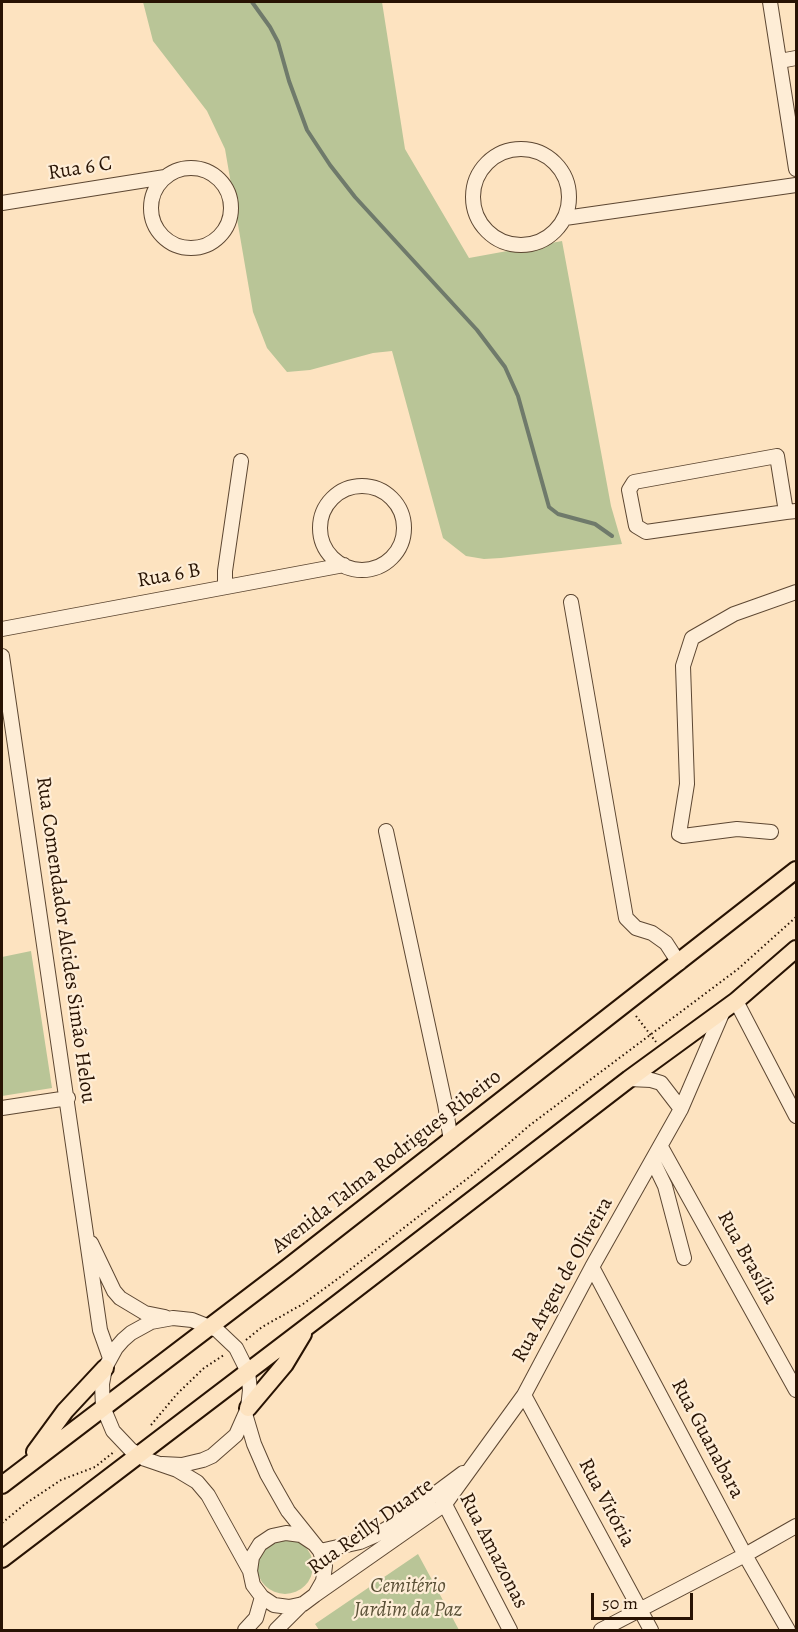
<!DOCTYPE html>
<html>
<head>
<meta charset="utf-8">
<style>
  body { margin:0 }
  #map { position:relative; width:798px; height:1632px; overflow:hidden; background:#fde3c0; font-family:Alegreya,serif }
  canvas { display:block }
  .frame { position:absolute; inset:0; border:3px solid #281303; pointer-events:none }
  .scale { position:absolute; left:591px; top:1593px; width:102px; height:27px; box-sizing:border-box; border:3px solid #281303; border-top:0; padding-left:8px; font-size:18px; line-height:21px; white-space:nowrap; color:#281303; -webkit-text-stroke:4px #feedd6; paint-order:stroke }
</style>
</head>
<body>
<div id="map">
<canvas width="798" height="1632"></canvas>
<div class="frame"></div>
<div class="scale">50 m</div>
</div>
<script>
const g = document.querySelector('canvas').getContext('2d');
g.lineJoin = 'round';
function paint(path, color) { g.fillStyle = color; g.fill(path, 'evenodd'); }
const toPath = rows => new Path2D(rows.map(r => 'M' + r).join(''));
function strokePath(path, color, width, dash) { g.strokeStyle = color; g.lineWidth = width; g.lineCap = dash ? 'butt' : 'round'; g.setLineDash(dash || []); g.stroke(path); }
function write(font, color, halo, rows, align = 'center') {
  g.font = font + ' Alegreya,serif'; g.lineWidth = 4.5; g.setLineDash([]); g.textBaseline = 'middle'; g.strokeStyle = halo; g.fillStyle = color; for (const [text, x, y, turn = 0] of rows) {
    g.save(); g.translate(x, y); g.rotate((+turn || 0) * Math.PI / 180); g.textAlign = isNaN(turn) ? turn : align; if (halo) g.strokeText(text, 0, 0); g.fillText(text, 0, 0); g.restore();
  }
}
paint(toPath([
  [143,2,382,2,405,149,469,258,562,241,611,506,622,544,501,558,484,559,466,556,443,538,392,351,373,353,310,370,287,372,267,348,253,312,225,149,207,111,153,41],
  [31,951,52,1088,2,1096,2,957],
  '257 1566a28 28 0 1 1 56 0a28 28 0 1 1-56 0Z',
  [418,1554,459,1630,319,1630,315,1624]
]), '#b9c597');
strokePath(toPath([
  [252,2,270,27,278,42,289,81,307,130,330,165,355,197,477,330,505,367,518,396,549,507,558,514,595,524,612,536]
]), '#6f7a6b', 4);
const minor = toPath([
  [770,2,796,169],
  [780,61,796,58],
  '473 197a48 48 0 1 1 96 0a48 48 0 1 1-96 0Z',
  '151 208a40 40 0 1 1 80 0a40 40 0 1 1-80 0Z',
  [2,203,165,177],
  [565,218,796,185],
  '320 528a42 42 0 1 1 84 0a42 42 0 1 1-84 0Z',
  [786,512,646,532,636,526,629,490,634,482,777,456,786,512,796,511],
  [225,587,225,571,241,461],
  [571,602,626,918,636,928,652,933,666,943,679,963],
  [2,629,344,565],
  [2,656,100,1330,110,1358],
  [386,831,445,1104,451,1141],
  [771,832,737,829,683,836,679,834,687,784,683,666,692,638,734,614,796,592],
  [736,1001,796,1116],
  [629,1079,651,1080,661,1083,681,1109],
  [2,1108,68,1098],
  [661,1147,796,1390],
  [653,1161,665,1186,684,1258],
  [91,1243,114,1291,120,1298,145,1313,165,1317],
  [592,1267,745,1555,788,1630],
  [524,1395,651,1630],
  [246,1417,254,1444,267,1474,288,1511,320,1551,325,1566,323,1581,315,1595,303,1604,289,1607,274,1605,262,1597,253,1585,250,1571,252,1557,260,1544,272,1536,286,1533,301,1535,313,1543],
  [162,1464,182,1465,203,1460,212,1456,236,1435,248,1408,250,1390,248,1372,236,1348,217,1330,192,1320,173,1318,151,1322,131,1333,123,1340,116,1348,105,1368,102,1384,103,1407,113,1431,131,1450,145,1459,177,1470,197,1482,208,1495,250,1571],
  [440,1495,510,1630],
  [320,1551,360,1542,376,1535,393,1525,463,1473],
  [315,1595,445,1504,524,1395,592,1267,681,1109,724,1009],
  [245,1630,256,1618,262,1597],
  [276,1630,302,1604],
  [601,1630,745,1555,796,1526]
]);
const major = toPath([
  [248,1408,285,1364,303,1334],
  [35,1452,65,1411,105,1368],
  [2,1485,287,1268,796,870],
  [2,1559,338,1303,629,1079,736,1001,796,949]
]);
strokePath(minor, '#5d4732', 16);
strokePath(major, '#281303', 20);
strokePath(toPath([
  [636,1016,656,1042],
  [246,1340,262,1327,303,1304,343,1275,472,1175,530,1125,738,969,796,917],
  [151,1425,177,1394,204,1368,224,1355],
  [2,1523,25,1504,61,1480,95,1467,115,1451]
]), '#281303', 2, [1.5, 3]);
strokePath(minor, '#feedd6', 14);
strokePath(major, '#fde3c0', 16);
write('21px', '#281303', '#feedd6', [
  ["Rua 6 C",80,169,-9],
  ["Rua 6 B",169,576,-10],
  ["Rua Comendador Alcides Simão Helou",65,940,82],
  ["Avenida Talma Rodrigues Ribeiro",387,1162,-38],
  ["Rua Brasília",747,1258,61],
  ["Rua Argeu de Oliveira",563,1280,-61],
  ["Rua Guanabara",707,1439,62],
  ["Rua Vitória",606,1503,62],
  ["Rua Reilly Duarte",371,1527,-36],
  ["Rua Amazonas",493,1551,63]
]);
write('italic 21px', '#5b5137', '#feedd6', [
  ["Cemitério",408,1587],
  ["Jardim da Paz",408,1611]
]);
</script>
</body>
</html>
